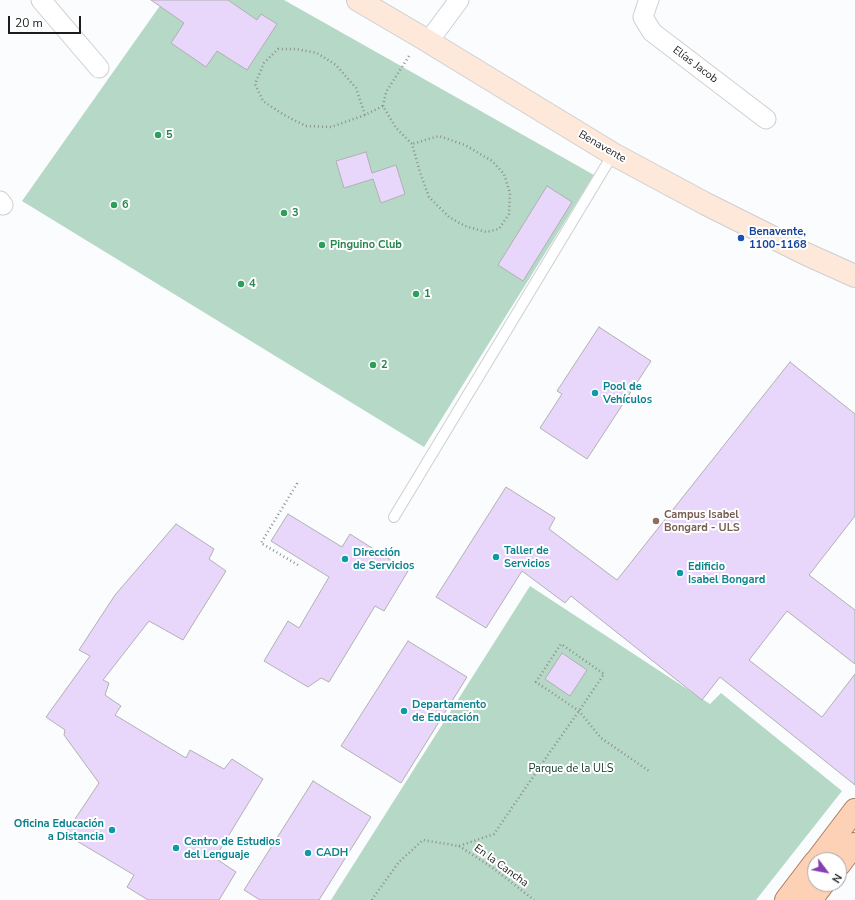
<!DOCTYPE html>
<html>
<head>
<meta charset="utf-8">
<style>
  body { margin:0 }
  #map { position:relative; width:855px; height:900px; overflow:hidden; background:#fafcfd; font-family:"Nunito Sans",sans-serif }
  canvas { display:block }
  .north { position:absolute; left:807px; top:852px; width:40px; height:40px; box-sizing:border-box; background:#fff; border:1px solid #a4a4a5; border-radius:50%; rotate:122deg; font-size:11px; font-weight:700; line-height:16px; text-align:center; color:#1c1c1d }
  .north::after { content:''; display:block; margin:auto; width:14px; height:18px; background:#863eb1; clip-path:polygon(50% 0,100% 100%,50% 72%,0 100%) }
  .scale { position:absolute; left:8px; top:16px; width:73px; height:18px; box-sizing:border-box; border:2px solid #1c1c1d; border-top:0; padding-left:5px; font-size:12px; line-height:14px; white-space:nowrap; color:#1c1c1d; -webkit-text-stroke:3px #fff; paint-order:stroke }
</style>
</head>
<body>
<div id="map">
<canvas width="855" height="900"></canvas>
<div class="north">N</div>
<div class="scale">20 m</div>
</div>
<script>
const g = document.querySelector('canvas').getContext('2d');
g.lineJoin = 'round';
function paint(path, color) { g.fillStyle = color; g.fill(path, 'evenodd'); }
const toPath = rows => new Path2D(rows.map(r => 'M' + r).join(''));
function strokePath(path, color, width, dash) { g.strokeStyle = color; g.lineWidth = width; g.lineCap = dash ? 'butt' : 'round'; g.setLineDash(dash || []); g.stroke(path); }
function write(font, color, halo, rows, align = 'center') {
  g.font = font + ' "Nunito Sans",sans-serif'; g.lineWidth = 4; g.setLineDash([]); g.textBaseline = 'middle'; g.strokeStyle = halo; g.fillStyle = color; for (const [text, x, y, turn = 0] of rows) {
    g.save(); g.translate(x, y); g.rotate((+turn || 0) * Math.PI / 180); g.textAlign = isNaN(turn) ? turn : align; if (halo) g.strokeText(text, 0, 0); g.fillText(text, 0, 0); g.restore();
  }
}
paint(toPath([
  [164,0,284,0,594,175,424,447,22,201],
  [530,586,710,704,721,693,842,791,756,900,331,900]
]), '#b6d8c7');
const building = toPath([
  [151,0,228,0,257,20,261,14,277,24,247,70,217,51,206,67,171,43,184,23,151,0],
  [366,152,372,173,396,165,405,194,381,203,373,179,344,188,336,161,366,152],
  [547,186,572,202,523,281,498,265,547,186],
  [599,327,651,361,587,459,540,428,562,394,557,391,599,327],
  [790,362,855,414,855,516,809,575,855,610,855,664,787,611,749,660,822,717,855,674,855,785,720,677,702,700,571,596,565,603,522,571,486,628,436,597,506,487,555,518,549,529,617,580,790,362],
  [288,514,342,547,350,534,408,571,384,611,375,606,329,682,321,678,308,687,264,661,288,621,299,628,329,577,271,541,288,514],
  [176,524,214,549,209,559,226,571,183,640,149,621,103,680,109,683,105,695,121,706,115,715,186,758,190,750,224,769,232,759,263,779,215,858,236,872,219,900,148,900,127,887,134,875,65,834,99,783,64,735,65,730,46,717,90,656,79,650,115,595,176,524],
  [408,641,467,677,401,783,341,746,408,641],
  [562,653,587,670,570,696,545,679,562,653],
  [313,781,371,817,319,900,260,900,244,890,313,781]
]);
paint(building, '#e8d6fb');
strokePath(building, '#b1b0b2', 1);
const service = toPath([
  [394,517,613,154]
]);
const minor = toPath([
  [41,0,99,68],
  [649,0,648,2,643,17,652,32,766,119],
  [428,42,459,0],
  [0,201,3,205]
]);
const secondary = toPath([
  [358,0,421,37,613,154,706,204,806,254,855,276]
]);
const primary = toPath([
  [817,860,855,810],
  [839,865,855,844],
  [786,900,815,862],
  [811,900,823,884]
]);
strokePath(service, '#cecfd1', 12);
strokePath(minor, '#cecfd1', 21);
strokePath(secondary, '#cecfd1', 24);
strokePath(primary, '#ad7e61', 24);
strokePath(toPath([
  [409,56,386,92,383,106,396,128,412,144,420,172,429,197,449,217,465,226,486,232,499,229,509,214,510,193,504,174,492,161,465,145,439,136,412,144],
  [365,115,356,88,336,65,317,53,296,49,278,49,264,63,255,84,263,101,284,115,306,126,331,127,365,115,383,106],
  [298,565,261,543,298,482],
  [459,846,493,868,534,900],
  [372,900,373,898,399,862,423,840,459,846,494,834,550,752,579,711,604,674,561,644,536,682,579,711,601,738,649,771]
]), '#8d8e8f', 2.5, [1, 3]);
strokePath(service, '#fff', 10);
strokePath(minor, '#fff', 19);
strokePath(secondary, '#fee8da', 22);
strokePath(primary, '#fdd1b6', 22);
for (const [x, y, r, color] of [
  [158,135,4,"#2e9e5b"],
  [114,205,4,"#2e9e5b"],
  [284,213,4,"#2e9e5b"],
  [741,238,4,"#1a4fb4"],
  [322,245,4,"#2e9e5b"],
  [241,284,4,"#2e9e5b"],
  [416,294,4,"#2e9e5b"],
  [373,365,4,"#2e9e5b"],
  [595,393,4,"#0f9aa8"],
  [656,521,4,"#8d6e63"],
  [496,557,4,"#0f9aa8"],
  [345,559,4,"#0f9aa8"],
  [680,573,4,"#0f9aa8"],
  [404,711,4,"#0f9aa8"],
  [112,830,4,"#0f9aa8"],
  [176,848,4,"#0f9aa8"],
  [308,853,4,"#0f9aa8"]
]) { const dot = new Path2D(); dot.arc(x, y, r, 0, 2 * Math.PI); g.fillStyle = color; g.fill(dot); strokePath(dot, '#fff', 1.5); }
write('11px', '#1c1c1d', '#fff', [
  ["Elías Jacob",695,65,37],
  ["Benavente",602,147,30],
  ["En la Cancha",501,866,36]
]);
write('bold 11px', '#27864d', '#fff', [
  ["5",166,135],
  ["6",122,205],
  ["3",292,213],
  ["Pinguino Club",330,245],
  ["4",249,284],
  ["1",424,294],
  ["2",381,365]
], 'left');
write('bold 11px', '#164399', '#fff', [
  ["Benavente,",749,232],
  ["1100-1168",749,245]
], 'left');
write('bold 11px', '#0d838f', '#fff', [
  ["Pool de",603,387],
  ["Vehículos",603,400],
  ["Taller de",504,551],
  ["Servicios",504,564],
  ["Dirección",353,553],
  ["de Servicios",353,566],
  ["Edificio",688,567],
  ["Isabel Bongard",688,580],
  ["Departamento",412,705],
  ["de Educación",412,718],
  ["Oficina Educación",104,824,"right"],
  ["a Distancia",104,837,"right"],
  ["Centro de Estudios",184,842],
  ["del Lenguaje",184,855],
  ["CADH",316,853]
], 'left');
write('bold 11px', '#785e54', '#fff', [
  ["Campus Isabel",664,515],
  ["Bongard - ULS",664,528]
], 'left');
write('11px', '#0c3a29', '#fff', [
  ["Parque de la ULS",571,769]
]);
</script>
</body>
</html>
